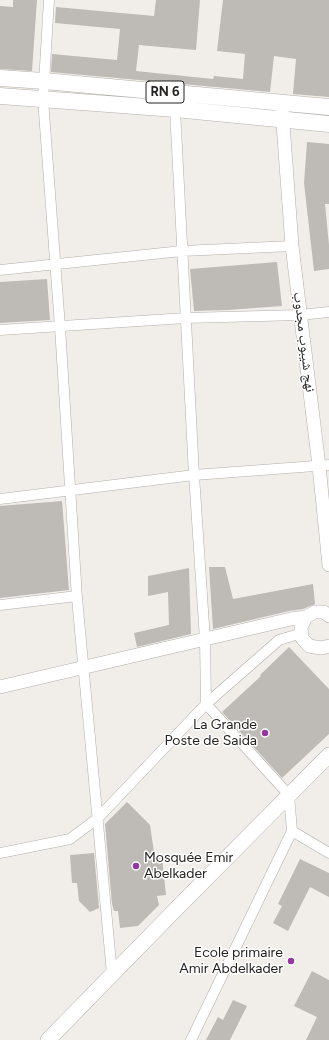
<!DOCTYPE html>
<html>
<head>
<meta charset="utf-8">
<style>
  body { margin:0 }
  canvas { display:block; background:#f1eeea }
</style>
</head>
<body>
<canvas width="329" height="1040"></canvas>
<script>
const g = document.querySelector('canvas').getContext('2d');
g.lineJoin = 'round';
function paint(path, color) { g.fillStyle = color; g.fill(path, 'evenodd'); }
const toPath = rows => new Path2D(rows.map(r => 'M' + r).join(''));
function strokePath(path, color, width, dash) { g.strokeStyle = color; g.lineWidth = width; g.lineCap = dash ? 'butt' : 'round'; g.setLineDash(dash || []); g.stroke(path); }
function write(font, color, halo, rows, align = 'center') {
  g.font = font + ' Figtree,"Noto Naskh Arabic",sans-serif'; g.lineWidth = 3; g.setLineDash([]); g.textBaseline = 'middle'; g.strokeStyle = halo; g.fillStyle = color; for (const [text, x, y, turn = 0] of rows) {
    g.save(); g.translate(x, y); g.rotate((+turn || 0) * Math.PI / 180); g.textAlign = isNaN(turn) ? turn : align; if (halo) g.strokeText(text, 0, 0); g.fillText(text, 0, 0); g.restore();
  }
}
paint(toPath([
  [13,0,37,0,32,71,0,69,0,6,13,7],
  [156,0,200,0,196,50,139,45,136,71,213,79,214,76,243,79,245,54,217,51,223,0,329,0,329,97,293,94,296,59,274,56,270,92,51,72,52,54,117,60,120,29,55,23,56,7,154,16],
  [307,142,329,144,329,204,325,204,329,245,329,269,314,271,304,183],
  [277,262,282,306,228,310,194,311,190,269],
  [47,279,50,320,0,323,0,282],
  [62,501,69,590,0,598,0,506],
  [209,567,225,567,233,599,313,584,315,604,303,609,289,611,213,629],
  [189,568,191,634,137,647,134,633,169,625,168,592,148,596,148,576],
  [289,647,329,689,329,734,282,778,222,712,261,676,260,675],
  [127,802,150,825,155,859,162,858,166,895,157,896,159,905,138,926,120,928,118,911,114,911,112,904,105,824],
  [94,853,99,908,90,912,79,901,77,883,72,883,70,855],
  [300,859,329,873,329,897,310,887,288,931,273,923,282,906,278,904],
  [312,971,329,980,329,1040,306,1040,317,1017,294,1006],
  [233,1000,247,1006,230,1040,206,1040,218,1017,223,1020]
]), '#bebab6');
const minor = toPath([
  [49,0,43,99,60,327,77,598,112,974],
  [176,104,175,109,194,475,205,640,206,704,289,795,292,831,191,1040],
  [0,270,182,251,292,246],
  [0,330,186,318,300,315,329,312],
  [0,499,194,475,329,465],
  [0,605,77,596],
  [292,831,329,853],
  [0,853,70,839,98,818,206,704,279,640,302,633]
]);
const tertiary = toPath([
  [282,110,292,246,319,466,329,565],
  [329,616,324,612,315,612,306,617,301,627,302,638,309,646,321,648,329,646],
  [0,687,291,619,306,617]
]);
const secondary = toPath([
  [48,1040,180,905,329,755]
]);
const primary = toPath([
  [0,78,44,81,329,107],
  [0,96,175,109,329,124]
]);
strokePath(minor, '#b1aeaa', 11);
strokePath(tertiary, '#b1aeaa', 14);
strokePath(secondary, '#b1aeaa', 16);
strokePath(primary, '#b1aeaa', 17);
strokePath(minor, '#fff', 10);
strokePath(tertiary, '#fff', 13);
strokePath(secondary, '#fff', 15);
strokePath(primary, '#fff', 16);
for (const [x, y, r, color] of [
  [265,733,4,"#9537a0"],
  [136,866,4,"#9537a0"],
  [291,961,4,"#9537a0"]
]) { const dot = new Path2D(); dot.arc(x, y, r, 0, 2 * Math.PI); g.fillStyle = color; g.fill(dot); strokePath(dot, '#fff', 1.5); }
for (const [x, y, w] of [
  [165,92,38]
]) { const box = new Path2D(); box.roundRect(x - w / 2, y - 11, w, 22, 3); g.fillStyle = '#fff'; g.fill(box); strokePath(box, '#252322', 1); }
write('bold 13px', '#252322', null, [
  ["RN 6",165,92]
]);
write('14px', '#252322', '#fff', [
  ["نهج شيبوب مجدوب",304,342,83]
]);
write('14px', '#252322', '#fff', [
  ["La Grande",257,725],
  ["Poste de Saida",257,741],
  ["Mosquée Emir",144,858,"left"],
  ["Abelkader",144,874,"left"],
  ["Ecole primaire",283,953],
  ["Amir Abdelkader",283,969]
], 'right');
</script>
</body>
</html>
